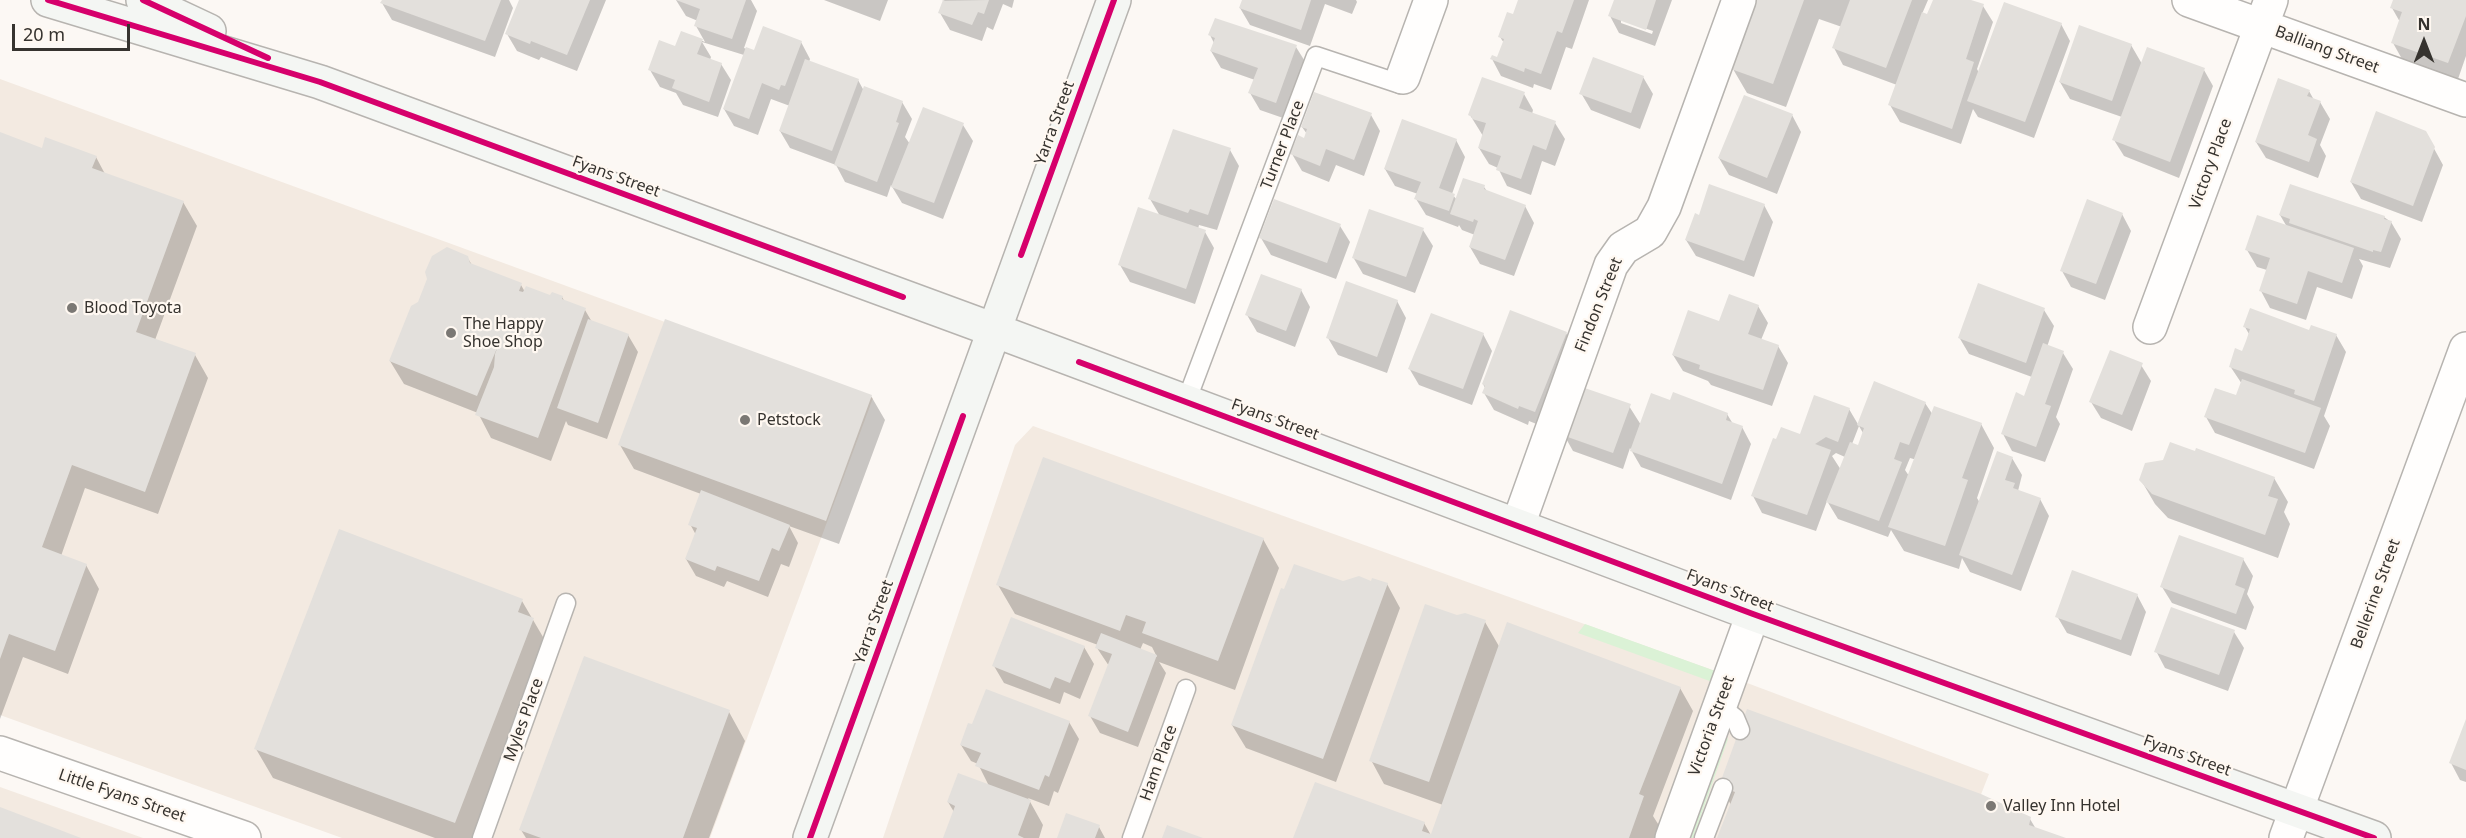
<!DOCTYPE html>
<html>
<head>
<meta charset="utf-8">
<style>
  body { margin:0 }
  #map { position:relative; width:2466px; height:838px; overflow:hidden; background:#fcf8f4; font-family:"Noto Sans",sans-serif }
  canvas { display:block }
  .north { position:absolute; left:2394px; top:12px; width:60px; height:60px; -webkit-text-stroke:4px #fff8f1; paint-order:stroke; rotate:0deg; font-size:16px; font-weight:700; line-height:24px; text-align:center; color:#36332f }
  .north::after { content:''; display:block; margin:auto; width:21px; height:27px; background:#36332f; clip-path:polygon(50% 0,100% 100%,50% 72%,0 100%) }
  .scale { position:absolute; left:12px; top:24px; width:118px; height:27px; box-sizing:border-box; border:3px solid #36332f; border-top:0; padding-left:8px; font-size:18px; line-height:21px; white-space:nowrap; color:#36332f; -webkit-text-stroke:4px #fff8f1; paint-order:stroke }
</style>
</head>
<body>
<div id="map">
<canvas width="2466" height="838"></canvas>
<div class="north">N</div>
<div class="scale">20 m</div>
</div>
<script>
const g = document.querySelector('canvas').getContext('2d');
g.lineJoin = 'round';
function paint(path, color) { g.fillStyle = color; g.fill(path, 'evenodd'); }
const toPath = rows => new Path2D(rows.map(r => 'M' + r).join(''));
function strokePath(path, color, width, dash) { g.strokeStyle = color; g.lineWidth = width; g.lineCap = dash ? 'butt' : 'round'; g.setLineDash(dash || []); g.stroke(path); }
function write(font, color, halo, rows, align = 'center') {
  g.font = font + ' "Noto Sans",sans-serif'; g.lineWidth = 4.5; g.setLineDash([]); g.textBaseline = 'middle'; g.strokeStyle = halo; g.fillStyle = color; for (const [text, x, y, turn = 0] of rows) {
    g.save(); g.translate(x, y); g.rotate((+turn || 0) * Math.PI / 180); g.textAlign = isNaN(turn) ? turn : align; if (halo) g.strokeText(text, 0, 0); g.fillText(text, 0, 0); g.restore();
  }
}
paint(toPath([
  [0,79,873,398,710,838,342,838,0,715],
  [1033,426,1718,672,1989,774,1964,838,883,838,1015,445],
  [0,787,143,838,0,838]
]), '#f3eae1');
paint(toPath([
  [1585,624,1718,672,1715,683,1578,633],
  [1726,736,1728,739,1693,838,1685,838]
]), '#dbf2d6');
paint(toPath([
  [383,0,509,0,513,8,495,57,392,20,382,3],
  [521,0,606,0,577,71,541,57,539,60,517,51,507,34],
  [676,0,751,0,757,11,744,48,755,52,801,42,810,59,809,62,858,80,864,91,902,102,912,119,905,137,910,144,963,125,973,141,943,219,902,203,891,185,887,197,845,182,836,165,790,148,780,131,790,106,771,99,758,135,734,126,724,109,744,55,702,42,711,57,710,60,721,64,731,80,718,117,683,105,676,93,660,87,650,70,691,36,705,42,696,26,698,21,686,16],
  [824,0,888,0,880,21],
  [942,0,1014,0,1012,8,1003,4,993,30,987,27,982,41,950,30,940,13,945,1],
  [1243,0,1356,0,1357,2,1352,14,1325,4,1310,46,1250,25,1240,8],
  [1520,0,1589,0,1572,49,1566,47,1551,90,1534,84,1533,88,1501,76,1492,59,1498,59,1504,43,1500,37,1514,16],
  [1616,0,1672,0,1655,46,1619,33,1610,16],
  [1621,20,1653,31,1652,34,1621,23],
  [1758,0,1928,0,1922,14,1928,16,1934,0,1967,0,1983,6,1993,22,1977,69,1979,73,2061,24,2070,41,2034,138,1978,117,1973,109,1961,144,1900,122,1890,105,1897,85,1843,65,1834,48,1842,27,1819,19,1786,107,1747,93,1733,69],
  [2394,0,2466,0,2466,56,2458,79,2402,59,2393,43,2400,22,2392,8],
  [1210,35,1296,47,1306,63,1286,119,1260,110,1250,93,1255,80,1221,68,1211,51,1214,43],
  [2131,45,2142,64,2204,70,2213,86,2179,178,2124,156,2114,140,2122,117,2070,99,2060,82],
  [1643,77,1653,94,1640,129,1591,110,1581,93],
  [2309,91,2314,100,2320,102,2330,119,2320,145,2326,156,2318,178,2266,158,2256,142],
  [1524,94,1533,110,1532,114,1555,123,1565,139,1555,166,1542,161,1531,195,1507,186,1498,168,1489,164,1479,148,1483,136,1470,115],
  [1371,115,1380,131,1364,176,1336,165,1329,182,1302,171,1292,154,1305,140,1307,134,1302,127],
  [1792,115,1801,132,1777,194,1729,175,1719,158],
  [2425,132,2443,165,2422,222,2361,199,2351,182],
  [0,134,43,150,96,157,105,174,183,202,197,226,155,340,195,355,208,378,158,514,85,488,61,556,86,565,99,589,68,674,23,657,0,719],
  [1456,140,1465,157,1452,194,1457,200,1484,187,1487,191,1525,206,1534,223,1514,276,1480,264,1470,247,1475,235,1462,230,1459,225,1458,227,1426,215,1416,199,1418,194,1395,186,1385,169],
  [1230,150,1239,166,1217,230,1199,225,1198,229,1205,232,1214,248,1195,304,1130,282,1120,265,1160,216,1150,199],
  [1764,205,1773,222,1754,277,1696,256,1686,240,1700,217],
  [2122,214,2131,231,2105,300,2071,287,2062,271],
  [2280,215,2384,217,2391,222,2401,239,2390,268,2359,259,2363,266,2352,299,2317,287,2306,320,2270,308,2261,291,2267,270,2257,267,2247,250,2287,227],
  [1340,226,1350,242,1336,279,1271,255,1261,238],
  [1423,230,1433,246,1415,293,1363,274,1353,257],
  [467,257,472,265,521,285,525,292,562,297,565,302,585,310,592,322,628,335,638,352,607,439,568,425,566,421,551,461,491,438,478,413,404,384,390,361,419,304],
  [1301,290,1310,307,1295,347,1257,332,1247,315],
  [1397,301,1406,318,1387,373,1338,355,1328,338],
  [1758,306,1768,323,1761,340,1778,346,1788,363,1772,406,1711,385,1708,381,1683,371,1673,355,1720,323],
  [2044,310,2054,326,2047,347,2063,353,2073,369,2056,417,2060,424,2045,462,2012,451,2003,434,2025,398,2032,377,1969,354,1959,337],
  [2245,327,2336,335,2346,352,2324,416,2330,426,2314,469,2215,433,2206,417,2237,397,2242,384,2230,366,2243,353,2249,334],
  [1566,333,1575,349,1544,427,1529,421,1528,425,1494,410,1484,393,1485,388,1483,384],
  [1483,334,1492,351,1472,405,1419,385,1409,368],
  [2141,365,2151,381,2132,431,2101,418,2091,402],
  [1875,383,1925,403,1933,415,1981,424,1994,448,1977,498,1980,503,2012,458,2022,475,2018,491,2040,499,2049,516,2021,591,1970,572,1962,558,1959,569,1904,551,1891,530,1888,537,1838,519,1827,501,1816,531,1762,513,1753,496,1801,436,1849,409,1859,426],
  [1859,426,1863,433,1858,447,1852,444],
  [1836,453,1845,457,1841,470,1832,456],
  [1910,458,1917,460,1909,476,1905,470],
  [871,396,885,420,839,544,789,526,798,543,789,567,781,564,768,597,727,581,724,587,696,576,686,559,696,535,690,524,701,494,634,469,620,445],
  [1671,402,1727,414,1733,424,1742,427,1751,444,1731,500,1641,467,1630,448,1623,469,1573,451,1564,435,1629,406,1641,425],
  [2274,478,2288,502,2284,512,2290,524,2278,558,2168,518,2155,504,2141,480],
  [340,531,522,601,550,649,477,838,435,838,273,778,256,749],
  [1263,539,1279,568,1235,690,1159,662,1166,673,1138,747,1100,733,1090,716,1109,666,1097,648,1098,645,1015,614,998,585],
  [1143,643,1152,647,1157,657,1140,650],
  [2243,559,2253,576,2247,594,2254,607,2246,630,2172,603,2162,587],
  [1343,583,1387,584,1400,608,1336,782,1246,748,1232,725],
  [2137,595,2146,612,2131,656,2067,633,2057,616],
  [2172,609,2234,632,2244,648,2228,691,2165,668,2156,651],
  [1457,617,1485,622,1500,648,1680,688,1693,711,1653,816,1660,827,1656,838,1295,838,1424,823,1432,837,1443,805,1384,784,1371,760],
  [1084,647,1094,664,1080,699,1064,692,1060,704,1004,683,994,666],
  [729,712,745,741,709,838,526,838,521,830],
  [1069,722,1079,739,1058,793,1054,791,1049,806,1028,798,1043,825,1039,838,945,838,954,812,948,802,989,786,978,764,971,761,961,745],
  [2466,723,2466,782,2460,780,2451,763],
  [1721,786,2030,819,2036,829,1718,838,1731,805],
  [1099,827,1105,838,1059,838]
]), '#0003');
paint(toPath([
  [382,0,501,0,485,41,380,3],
  [519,0,590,0,567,55,531,41,530,44,505,34],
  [676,0,746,0,732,39,694,26,700,9],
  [943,0,944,1,989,0,984,14,978,12,972,25,938,13],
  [1242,0,1311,0,1301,30,1239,8],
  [1518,0,1574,0,1562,33,1557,31,1541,74,1525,68,1524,72,1490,59,1492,55,1497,57,1504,39,1498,37,1507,12,1513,14],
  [1614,0,1656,0,1646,30,1608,16],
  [1756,0,1804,0,1773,84,1731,69],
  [1850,0,1912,0,1886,68,1832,48],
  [1933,0,1971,0,1984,4,1966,59,1974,62,1952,129,1888,105,1922,12,1927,14],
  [2393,0,2466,0,2466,16,2448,63,2391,43,2402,12,2390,8],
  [2004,2,2062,23,2025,122,1967,101],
  [1215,18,1297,45,1276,103,1248,93,1258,68,1210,51,1215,38,1208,35],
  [2079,25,2132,44,2112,101,2059,82],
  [763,26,802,41,785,86,781,85,779,90,762,83,749,119,723,109,746,47,754,50],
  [681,31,703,39,697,54,722,63,709,102,672,88,675,80,648,70,659,40,675,46],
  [2147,47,2205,68,2170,162,2112,140],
  [1593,57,1644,76,1631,113,1579,94],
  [805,59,859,79,832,151,779,131],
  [1482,77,1525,92,1519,108,1556,121,1546,150,1533,145,1521,179,1496,170,1501,156,1478,148,1486,123,1472,119,1472,117,1468,115],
  [2278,78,2310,90,2307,96,2321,101,2308,135,2317,139,2309,162,2255,142],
  [864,86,903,101,896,122,899,123,877,182,834,165],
  [1314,92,1372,113,1354,160,1326,149,1320,166,1290,154,1298,135,1304,138,1307,129,1301,127],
  [1744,95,1793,114,1767,178,1718,158],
  [923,107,964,123,934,203,891,187],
  [2376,111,2426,131,2435,147,2413,206,2350,182],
  [1402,119,1457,139,1439,188,1455,194,1449,211,1414,199,1421,182,1384,169],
  [1173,129,1231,148,1208,215,1190,209,1188,213,1148,199],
  [0,132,42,148,45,137,97,156,92,168,184,201,136,332,196,353,145,492,72,465,42,547,87,564,55,651,9,634,0,659],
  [1463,178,1485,185,1484,189,1526,205,1505,260,1469,247,1478,221,1474,219,1473,222,1450,214],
  [1709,184,1765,204,1744,261,1685,240,1695,213,1699,215],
  [2290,184,2385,216,2384,219,2392,221,2381,252,2373,250,2373,252,2289,223,2290,219,2279,215],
  [1274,199,1341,224,1327,263,1259,238],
  [2087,199,2123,213,2096,284,2060,271],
  [1138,207,1206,230,1186,289,1118,265],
  [1369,209,1424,228,1406,277,1352,258],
  [2257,215,2354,248,2342,283,2308,271,2297,304,2259,291,2270,258,2245,250],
  [447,247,468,256,470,263,522,283,519,291,523,292,526,286,550,295,552,292,563,296,562,299,586,308,538,438,475,415,494,367,495,354,500,341,477,396,389,361,411,306,418,302,427,279,425,272,432,256],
  [1261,274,1302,289,1286,331,1245,315],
  [1346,281,1398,300,1377,357,1326,338],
  [1978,283,2045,308,2026,363,1958,338],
  [1729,294,1759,305,1748,334,1779,345,1763,390,1699,369,1700,365,1672,355,1688,310,1719,321],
  [2250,308,2309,330,2311,325,2337,334,2314,401,2294,394,2295,390,2229,367,2235,348,2242,351,2246,341,2250,329,2243,327],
  [1510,310,1567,332,1535,412,1519,406,1518,409,1482,393,1485,386,1482,384],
  [1431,313,1484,333,1463,389,1408,369],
  [588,319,629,334,598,423,557,408],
  [665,319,872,395,826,521,618,445],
  [2043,343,2064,351,2045,404,2051,406,2036,447,2001,434,2016,392,2024,396],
  [2110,350,2143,363,2122,415,2089,402],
  [2242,379,2321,408,2305,453,2204,417,2215,388,2236,395],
  [1874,381,1926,402,1909,445,1900,442,1894,459,1902,462,1879,521,1826,502,1850,442,1858,445,1864,428,1857,425],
  [1579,386,1631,404,1613,453,1562,435],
  [1673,392,1728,413,1726,420,1743,426,1722,484,1630,451,1651,393,1670,400],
  [1814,395,1850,408,1838,442,1826,437,1815,444,1831,450,1807,515,1751,496,1773,438,1776,439,1781,427,1800,434],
  [1934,406,1982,423,1962,478,1968,480,1945,546,1888,527],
  [2170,442,2195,451,2196,448,2275,477,2268,496,2278,499,2265,535,2152,494,2139,480,2145,463,2163,460],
  [1997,451,2013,457,2005,480,2015,483,2013,488,2041,498,2012,575,1959,555],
  [1043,457,1264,538,1218,661,1142,633,1146,622,1126,615,1120,631,996,585],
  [701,490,790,525,779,551,772,548,759,581,717,566,715,571,685,559,697,528,688,525],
  [339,529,523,599,518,612,534,618,455,823,254,749],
  [2179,535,2244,558,2235,585,2245,589,2236,614,2160,587],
  [1294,564,1343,581,1359,576,1371,581,1372,578,1388,583,1323,759,1231,725,1281,588,1284,589],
  [2072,570,2138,594,2121,640,2055,617],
  [1425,604,1457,615,1465,613,1486,620,1429,782,1369,761],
  [2171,607,2235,630,2219,675,2154,652],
  [1011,617,1085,646,1070,683,1055,677,1050,689,992,666],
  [1507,622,1681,687,1639,794,1644,796,1629,838,1293,838,1315,782,1425,822,1422,831,1431,834],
  [1101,633,1157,655,1128,732,1088,716,1112,654,1095,648],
  [584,656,730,710,683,838,541,838,519,830],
  [986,689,1070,721,1049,777,1045,775,1039,790,975,766,981,753,960,745,968,723,972,724],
  [1747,709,1981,794,2031,817,2029,825,2066,838,1717,838,1735,792,1719,786],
  [2466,719,2466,770,2449,763],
  [958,773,1031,800,1018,835,1024,838,943,838,955,806,947,802],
  [0,807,81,838,0,838],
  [1066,813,1100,825,1095,838,1057,838],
  [1167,825,1203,838,1162,838]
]), '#e3e0dc');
const lane = toPath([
  [1186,402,1316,56,1400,84,1403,77],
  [1720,706,1735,718,1740,730],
  [482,838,566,603],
  [1132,838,1186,689],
  [1704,838,1723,788]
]);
const street = toPath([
  [2189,0,2466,100],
  [1403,77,1431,0],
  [2150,327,2271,0],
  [1518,525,1611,265,1623,248,1650,232,1664,207,1739,0],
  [0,753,244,838],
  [1672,838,1753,614],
  [2286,838,2466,349]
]);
const secondary = toPath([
  [48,0,320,82,994,330,1753,614,2374,838],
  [143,0,209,31],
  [810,838,1114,0]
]);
strokePath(lane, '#b7b4b0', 21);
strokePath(street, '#b7b4b0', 36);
strokePath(secondary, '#b7b4b0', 36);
strokePath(lane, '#fffefd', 18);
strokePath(street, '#fffefd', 33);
strokePath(secondary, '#f4f6f3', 33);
strokePath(toPath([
  [48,0,320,82,903,297],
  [143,0,268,58],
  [1021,255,1114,0],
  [1079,362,1753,614,2374,838],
  [810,838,963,416]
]), '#d6006c', 6);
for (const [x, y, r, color] of [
  [72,308,6,"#7b7874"],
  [451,333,6,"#7b7874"],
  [745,420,6,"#7b7874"],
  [1991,806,6,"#7b7874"]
]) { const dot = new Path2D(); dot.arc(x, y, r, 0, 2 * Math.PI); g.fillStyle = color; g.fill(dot); strokePath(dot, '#fff8f1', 2); }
write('16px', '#36332f', '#fff8f1', [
  ["Balliang Street",2327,50,20],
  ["Yarra Street",1055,123,-70],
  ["Turner Place",1283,145,-69],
  ["Victory Place",2211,164,-70],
  ["Fyans Street",616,177,20],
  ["Findon Street",1599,305,-68],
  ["Fyans Street",1275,420,20],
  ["Fyans Street",1730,591,21],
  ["Bellerine Street",2376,594,-70],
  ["Yarra Street",874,622,-70],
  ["Myles Place",524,720,-70],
  ["Victoria Street",1712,726,-70],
  ["Fyans Street",2187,756,20],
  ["Ham Place",1159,763,-70],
  ["Little Fyans Street",122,796,19]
]);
write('16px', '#36332f', '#fff8f1', [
  ["Blood Toyota",84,308],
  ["The Happy",463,324],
  ["Shoe Shop",463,342],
  ["Petstock",757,420],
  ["Valley Inn Hotel",2003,806]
], 'left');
</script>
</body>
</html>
